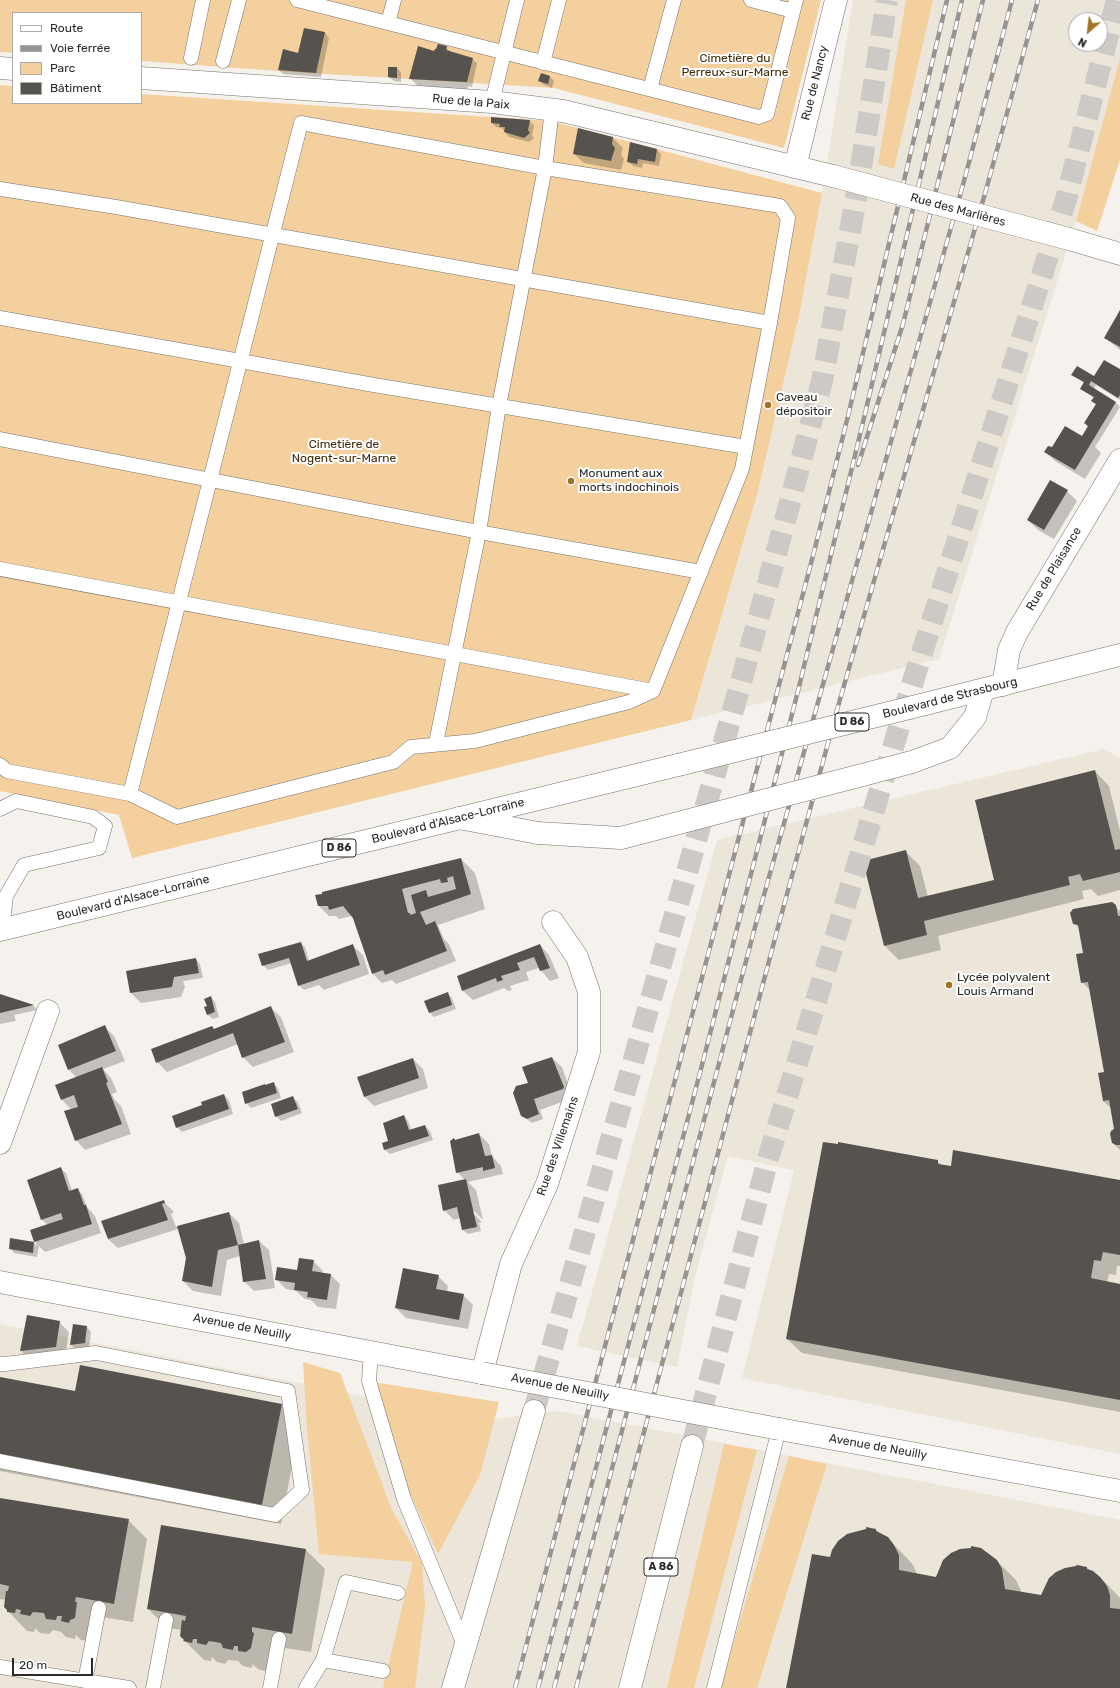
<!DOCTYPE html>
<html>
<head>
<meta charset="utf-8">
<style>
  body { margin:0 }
  #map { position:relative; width:1120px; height:1688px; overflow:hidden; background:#f5f2ed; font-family:Rubik,sans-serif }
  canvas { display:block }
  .legend { position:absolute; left:12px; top:12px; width:130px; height:92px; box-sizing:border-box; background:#fff; border:1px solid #aaaaa9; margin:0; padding:5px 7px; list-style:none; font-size:12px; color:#2b2a28 }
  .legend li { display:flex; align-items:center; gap:8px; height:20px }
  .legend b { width:20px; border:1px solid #aaaaa9 }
  .north { position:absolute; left:1068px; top:12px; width:40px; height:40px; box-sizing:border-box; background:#fff; border:1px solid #aaaaa9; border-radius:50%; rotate:208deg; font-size:11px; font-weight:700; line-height:16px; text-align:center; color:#2b2a28 }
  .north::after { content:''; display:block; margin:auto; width:14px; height:18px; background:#a07325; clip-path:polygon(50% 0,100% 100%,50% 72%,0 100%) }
  .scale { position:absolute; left:12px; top:1658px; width:81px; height:18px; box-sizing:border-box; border:2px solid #2b2a28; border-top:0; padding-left:5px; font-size:12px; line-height:14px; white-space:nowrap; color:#2b2a28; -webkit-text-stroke:3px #fff; paint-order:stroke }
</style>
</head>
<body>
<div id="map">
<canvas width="1120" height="1688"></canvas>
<ul class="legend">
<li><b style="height:5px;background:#fff"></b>Route</li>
<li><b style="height:5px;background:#969490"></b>Voie ferrée</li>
<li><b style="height:11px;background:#f3d09d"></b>Parc</li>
<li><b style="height:11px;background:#56534f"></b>Bâtiment</li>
</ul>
<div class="north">N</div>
<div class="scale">20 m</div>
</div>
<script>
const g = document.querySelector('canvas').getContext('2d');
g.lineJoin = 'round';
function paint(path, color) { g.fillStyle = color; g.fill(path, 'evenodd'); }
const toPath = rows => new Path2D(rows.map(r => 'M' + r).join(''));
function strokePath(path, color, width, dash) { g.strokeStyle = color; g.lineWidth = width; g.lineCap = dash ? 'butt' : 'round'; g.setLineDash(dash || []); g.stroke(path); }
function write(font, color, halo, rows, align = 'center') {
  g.font = font + ' Rubik,sans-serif'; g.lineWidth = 4; g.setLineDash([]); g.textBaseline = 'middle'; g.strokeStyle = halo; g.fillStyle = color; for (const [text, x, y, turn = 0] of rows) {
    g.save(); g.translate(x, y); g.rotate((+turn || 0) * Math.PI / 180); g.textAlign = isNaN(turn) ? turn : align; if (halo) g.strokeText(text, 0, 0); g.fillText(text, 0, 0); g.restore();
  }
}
paint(toPath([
  [853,0,1120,0,1120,58,1076,221,939,659,691,720,757,495,799,316,822,193],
  [1076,20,1100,20,1100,44,1076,44],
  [1104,749,1120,758,1120,1454,742,1378,794,1170,728,1156,695,1277,677,1367,577,1346,717,840],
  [0,1324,485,1420,559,1411,1120,1520,1120,1688,0,1688]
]), '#ece5d9');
paint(toPath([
  [0,0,821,0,784,148,554,88,278,71,141,61,141,13,13,13,13,53,0,52],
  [906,0,933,0,894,169,878,164],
  [1120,58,1120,160,1097,231,1076,221],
  [0,85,13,86,13,103,141,103,141,94,551,121,822,193,799,316,757,495,691,720,132,858,119,815,0,791],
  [303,1362,340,1373,392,1510,422,1563,425,1607,415,1688,383,1688,413,1562,319,1554,307,1428],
  [373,1382,499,1402,480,1475,438,1554,390,1449],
  [724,1444,757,1450,694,1688,667,1688],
  [789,1456,827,1464,757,1688,720,1688]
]), '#f3d09d');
paint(toPath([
  [305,29,325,33,329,38,321,77,283,74,279,70,299,54],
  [446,47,451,53,472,59,477,63,472,87,468,86,466,91,420,88,410,78,434,52],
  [397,68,401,72,401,82,394,81,389,77],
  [541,74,550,77,554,81,552,88,544,85,539,81],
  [529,121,534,125,532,136,534,138,529,142,509,137,502,128,496,127,492,123],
  [578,129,613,138,623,148,621,154,624,159,621,170,584,163,574,154],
  [657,150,661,154,659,166,643,163,642,168,633,166,628,161],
  [1120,312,1120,350,1105,338],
  [1120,370,1120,400,1096,385,1094,389,1116,403,1120,407,1095,447,1101,453,1085,479,1055,461,1045,452,1082,438,1089,427,1085,423,1096,405,1093,401,1094,398,1081,389,1084,383,1073,375,1095,378],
  [1067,491,1077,501,1054,539,1038,530,1028,520],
  [1095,771,1109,786,1120,831,1120,890,1098,896,1091,889,1082,891,1084,899,938,936,941,950,899,960,885,946,906,852,920,866,928,897,996,880],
  [461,859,475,873,485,909,438,925,444,939,449,944,456,961,396,984,392,980,382,983,373,974,352,916,339,919,336,916,329,916,319,906,316,895],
  [1115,906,1120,911,1120,1150,1114,1144,1116,1130,1112,1109,1103,1101,1106,1072,1091,991,1082,982,1084,954,1080,929,1074,923],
  [300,943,305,947,309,961,353,946,363,955,369,974,324,990,319,985,304,990,299,985,292,963,268,970,263,965],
  [540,945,549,955,559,978,550,981,539,968,526,972,529,980,510,986,512,990,508,991,504,988,473,1000,463,991,458,976],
  [196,959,200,964,203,978,183,981,185,987,181,997,141,1003,131,993],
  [447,993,452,998,456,1009,434,1017,429,1012],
  [0,995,34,1006,37,1010,14,1015,16,1021,0,1024],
  [211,997,215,1002,219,1017,213,1019,208,1015,205,1007,208,1006],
  [271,1008,281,1017,294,1052,253,1067,243,1057,238,1044,167,1072,157,1062,214,1030],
  [105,1027,114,1036,125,1061,103,1069,111,1078,117,1092,112,1094,114,1099,121,1106,131,1134,85,1150,76,1140,72,1110,62,1100,56,1086,77,1078,69,1070],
  [552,1058,562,1067,573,1098,540,1110,543,1119,532,1123,522,1115,529,1083],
  [413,1059,423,1069,428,1088,374,1106,364,1096],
  [273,1083,278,1088,281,1098,251,1108,246,1103,265,1086],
  [224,1095,229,1100,233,1114,182,1132,177,1127,203,1105],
  [293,1098,298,1102,302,1113,281,1121,276,1116],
  [404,1116,408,1121,412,1131,425,1126,430,1131,433,1140,390,1154,385,1150,383,1144,390,1141],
  [479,1134,489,1144,492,1156,501,1166,503,1174,468,1182,476,1190,483,1220,471,1208,470,1210,482,1222,479,1223,481,1231,468,1234,463,1230,460,1218,454,1220,444,1210,465,1180,457,1172,454,1139,455,1140],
  [937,1161,942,1165,1120,1181,1120,1266,1117,1266,1116,1275,1109,1274,1107,1282,1120,1285,1120,1412,802,1353,787,1339],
  [61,1169,66,1173,72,1191,77,1189,82,1194,87,1207,95,1216,101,1233,45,1252,39,1246,37,1257,14,1253,10,1248,34,1243,37,1246,31,1231,48,1225,42,1220],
  [163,1201,174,1212,171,1214,176,1227,229,1213,239,1223,244,1244,259,1241,269,1250,275,1288,254,1291,244,1281,240,1256,227,1260,221,1296,193,1291,183,1281,187,1258,178,1229,118,1248,108,1239],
  [313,1261,323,1271,322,1273,331,1275,340,1284,336,1309,318,1307,311,1300,305,1299,296,1291,286,1289,276,1279,298,1271],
  [438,1276,448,1286,447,1292,463,1295,473,1305,468,1329,406,1318,396,1308],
  [27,1316,59,1322,69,1332,65,1356,31,1361,21,1351],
  [87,1327,91,1332,89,1348,75,1349,71,1345],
  [0,1378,76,1392,281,1405,300,1424,281,1524,0,1471],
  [0,1499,128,1520,147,1539,133,1622,95,1616,88,1641,81,1640,76,1635,75,1639,66,1637,61,1632,53,1630,49,1634,40,1633,35,1628,34,1632,27,1631,8,1611,5,1606,6,1600,0,1599],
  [162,1526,306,1550,325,1569,311,1652,271,1646,270,1667,265,1671,258,1669,252,1664,252,1668,243,1666,238,1661,228,1660,225,1664,217,1662,212,1657,211,1661,204,1660,185,1641,182,1630,167,1628,148,1609],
  [876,1530,887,1538,907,1558,913,1565,917,1574,936,1578,996,1560,1016,1580,1022,1593,1042,1596,1087,1568,1100,1577,1120,1598,1120,1688,787,1688,831,1559]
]), '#0003');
paint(toPath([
  [304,28,325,32,316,73,278,70,283,49,298,53],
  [438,44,447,46,446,50,473,58,467,82,409,79,418,46,434,51,435,49,436,49],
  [388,67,397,67,397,78,388,77],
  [541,73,550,76,548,84,538,81],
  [491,117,530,120,528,130,530,133,524,138,504,132,505,127,499,127,500,124,491,123],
  [578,128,613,137,612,144,615,148,611,161,573,154],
  [630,142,657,149,655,162,638,159,637,164,627,162],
  [1120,310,1120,347,1104,338],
  [1104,360,1120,369,1120,395,1118,398,1091,381,1089,385,1116,402,1075,470,1044,452,1048,446,1052,447,1065,426,1082,436,1088,426,1084,423,1096,404,1091,401,1094,397,1080,389,1084,382,1071,375,1077,366,1094,376],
  [1050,480,1068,490,1044,530,1027,520],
  [1095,770,1115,850,1120,849,1120,872,1083,881,1080,874,1068,877,1070,885,924,921,927,935,884,946,863,861,906,850,918,898,994,880,975,800],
  [461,858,471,894,420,912,426,925,435,921,447,951,385,975,383,970,372,974,353,918,343,906,329,910,328,906,318,906,315,895,322,894,322,892],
  [453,876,456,889,428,897,426,890,411,895,416,913,410,915,410,913,408,913,402,889,440,879,441,883,448,882,447,878],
  [1112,902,1116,905,1118,916,1120,916,1120,1145,1116,1145,1112,1143,1110,1134,1111,1131,1114,1129,1109,1100,1103,1101,1098,1073,1104,1072,1088,982,1081,983,1076,954,1083,953,1078,925,1073,924,1070,913,1073,909],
  [301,942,307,961,353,944,360,965,298,986,289,958,262,966,258,954],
  [540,944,550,968,540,971,534,957,517,963,520,970,501,976,503,980,497,982,496,978,462,991,457,976],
  [196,958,199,973,174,977,172,987,130,993,126,971],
  [448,992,452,1005,429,1013,424,1001],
  [0,994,34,1005,0,1013],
  [211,996,215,1012,207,1015,204,1007,207,1006,204,999],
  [271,1006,285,1042,242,1058,233,1033,156,1063,151,1049,212,1026,214,1029],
  [105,1025,116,1051,68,1070,58,1045],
  [552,1057,564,1087,563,1089,534,1099,539,1114,527,1119,521,1116,513,1093,516,1086,528,1083,522,1067],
  [413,1058,419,1078,364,1097,357,1077],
  [102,1067,108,1082,106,1083,122,1124,75,1141,64,1111,78,1107,74,1095,61,1100,55,1085],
  [274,1082,277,1093,245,1104,242,1092,265,1084,265,1085],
  [224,1094,229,1109,176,1128,172,1116,202,1105,201,1102],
  [293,1096,298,1109,275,1117,271,1104],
  [404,1115,409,1130,425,1125,429,1136,384,1150,382,1143,388,1141,383,1123],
  [479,1133,485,1156,492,1155,495,1168,483,1171,483,1167,456,1173,450,1141,454,1138,455,1140],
  [823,1142,838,1144,838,1142,938,1160,938,1164,951,1166,953,1150,1120,1180,1120,1255,1103,1252,1101,1261,1094,1260,1091,1278,1120,1284,1120,1400,786,1339],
  [61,1167,69,1191,78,1188,84,1205,86,1205,92,1224,34,1242,33,1253,9,1249,10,1238,34,1242,30,1230,63,1219,61,1213,41,1220,27,1180],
  [466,1179,477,1227,462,1230,457,1207,443,1211,438,1185],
  [164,1200,165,1203,162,1204,168,1220,108,1239,101,1221],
  [229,1212,238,1245,218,1250,212,1287,182,1281,186,1258,177,1226],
  [259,1240,266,1279,243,1282,238,1245],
  [299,1258,314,1260,312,1271,331,1274,327,1300,307,1297,308,1292,294,1290,295,1283,275,1280,277,1267,297,1270],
  [403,1268,439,1275,436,1289,464,1294,459,1320,395,1308],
  [27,1315,60,1321,56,1347,20,1351],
  [73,1324,87,1326,85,1343,70,1345],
  [80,1365,282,1404,262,1505,0,1456,0,1377,75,1391],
  [0,1498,129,1519,114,1604,76,1597,75,1602,77,1602,75,1618,70,1620,69,1623,61,1621,62,1616,57,1616,56,1620,46,1619,44,1613,33,1612,30,1616,20,1614,21,1610,16,1609,15,1613,7,1612,7,1610,4,1607,6,1591,8,1591,9,1586,0,1584],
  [161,1525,306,1549,292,1634,252,1627,252,1632,254,1633,251,1648,246,1652,238,1651,238,1646,234,1646,233,1650,223,1648,221,1643,209,1641,206,1645,197,1643,197,1639,193,1639,192,1643,183,1641,184,1640,180,1636,182,1620,185,1621,186,1616,147,1609],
  [866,1527,876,1529,876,1531,888,1537,894,1545,899,1555,899,1570,936,1577,943,1560,951,1553,960,1549,971,1548,971,1546,981,1548,997,1560,1002,1569,1005,1589,1041,1595,1049,1578,1056,1572,1065,1568,1076,1566,1077,1565,1087,1567,1087,1569,1093,1571,1100,1577,1107,1586,1110,1595,1110,1608,1120,1609,1120,1688,786,1688,812,1554,830,1557,832,1550,838,1541,847,1534,866,1529]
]), '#56534f');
strokePath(toPath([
  [534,1411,743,675,789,506,822,381,856,199,887,0],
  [692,1446,768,1159,914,678,1067,196,1117,0]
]), '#cdcac6', 22, [22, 11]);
const lane = toPath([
  [297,0,759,117,767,114,796,0],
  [751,0,793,11],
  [388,23,394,0],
  [191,58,203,0],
  [223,61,239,0],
  [543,63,559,0],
  [650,89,674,0],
  [492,102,517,0],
  [0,189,116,207,770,323],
  [0,318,374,385,746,447],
  [0,439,479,532,701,572],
  [0,569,653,691],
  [436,743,479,532,499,406,545,168,552,110],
  [0,765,7,771,130,794,177,817,393,762,411,747,475,741,629,702,653,691,742,469,770,323,788,218,780,206,545,168,301,123,130,794],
  [0,809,16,801,93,817,105,826,99,848,24,865,6,896,2,930],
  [371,1351,369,1381,404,1499,464,1645],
  [0,1364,5,1364,96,1353,288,1391,302,1490,275,1515,0,1461],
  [323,1660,383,1671],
  [0,1667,129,1688],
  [85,1681,99,1608],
  [153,1688,166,1620],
  [270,1688,279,1639],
  [306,1688,323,1660,346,1582,398,1593],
  [714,1688,779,1429]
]);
const street = toPath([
  [0,68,13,69],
  [141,78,492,102,563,111,833,176],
  [795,167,836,0],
  [1069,239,1120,254],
  [1003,685,1009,650,1017,632,1120,460],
  [912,762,950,748,975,717,983,690],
  [459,818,538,833],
  [0,1143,48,1011],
  [482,1373,511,1264,547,1184,589,1052,589,992,577,957,553,922]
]);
const secondary = toPath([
  [0,1282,482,1373],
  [779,1429,1120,1491]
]);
const primary = toPath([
  [925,704,1120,655],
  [0,930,678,765]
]);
const highway = toPath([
  [453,1688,534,1411],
  [630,1688,692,1446]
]);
strokePath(lane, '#76736f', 15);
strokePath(street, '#76736f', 23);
strokePath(secondary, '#76736f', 23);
strokePath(primary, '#76736f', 23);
strokePath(highway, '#76736f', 23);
strokePath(lane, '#fff', 14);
strokePath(street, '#fff', 22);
strokePath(secondary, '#fff', 22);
strokePath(primary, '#fff', 22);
strokePath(highway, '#fff', 22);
const rail = toPath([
  [858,465,903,324,983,0],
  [515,1688,814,552,848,416,947,0],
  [538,1688,702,1065,799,687,864,418,962,0],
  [554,1688,755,927,964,181,1012,0],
  [576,1688,777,931,837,710,986,190,1038,0]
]);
strokePath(rail, '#969490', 4.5);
strokePath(rail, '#fff', 3, [9]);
const streetBridge = toPath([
  [833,176,1069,239],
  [538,833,621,838,912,762]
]);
const secondaryBridge = toPath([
  [482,1373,779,1429]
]);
const primaryBridge = toPath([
  [678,765,925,704]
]);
strokePath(streetBridge, '#76736f', 23, []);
strokePath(secondaryBridge, '#76736f', 23, []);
strokePath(primaryBridge, '#76736f', 23, []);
strokePath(streetBridge, '#fff', 22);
strokePath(secondaryBridge, '#fff', 22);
strokePath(primaryBridge, '#fff', 22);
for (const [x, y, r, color] of [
  [768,405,4,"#a07325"],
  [571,481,4,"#a07325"],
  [949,985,4,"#a07325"]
]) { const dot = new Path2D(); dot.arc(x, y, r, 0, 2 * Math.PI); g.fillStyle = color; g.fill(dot); strokePath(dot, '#fff', 1.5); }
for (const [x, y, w] of [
  [852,722,34],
  [339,848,34],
  [661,1567,34]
]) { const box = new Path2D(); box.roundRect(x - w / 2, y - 9, w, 18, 3); g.fillStyle = '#fff'; g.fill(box); strokePath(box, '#2b2a28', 1); }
write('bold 11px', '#2b2a28', null, [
  ["D 86",852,722],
  ["D 86",339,848],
  ["A 86",661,1567]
]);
write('12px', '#3e2a06', '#fff', [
  ["Cimetière du",735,59],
  ["Perreux-sur-Marne",735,73],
  ["Cimetière de",344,445],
  ["Nogent-sur-Marne",344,459]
]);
write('12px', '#2b2a28', '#fff', [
  ["Rue de Nancy",815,83,-76],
  ["Rue de la Paix",471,102,5],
  ["Rue des Marlières",958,210,15],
  ["Rue de Plaisance",1054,569,-59],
  ["Boulevard de Strasbourg",950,698,-14],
  ["Boulevard d'Alsace-Lorraine",448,821,-14],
  ["Boulevard d'Alsace-Lorraine",133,898,-14],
  ["Rue des Villemains",558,1146,-71],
  ["Avenue de Neuilly",242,1327,11],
  ["Avenue de Neuilly",560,1387,11],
  ["Avenue de Neuilly",878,1447,10]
]);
write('12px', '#2b2a28', '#fff', [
  ["Caveau",776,398],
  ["dépositoir",776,412],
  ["Monument aux",579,474],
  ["morts indochinois",579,488],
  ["Lycée polyvalent",957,978],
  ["Louis Armand",957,992]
], 'left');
</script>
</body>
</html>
